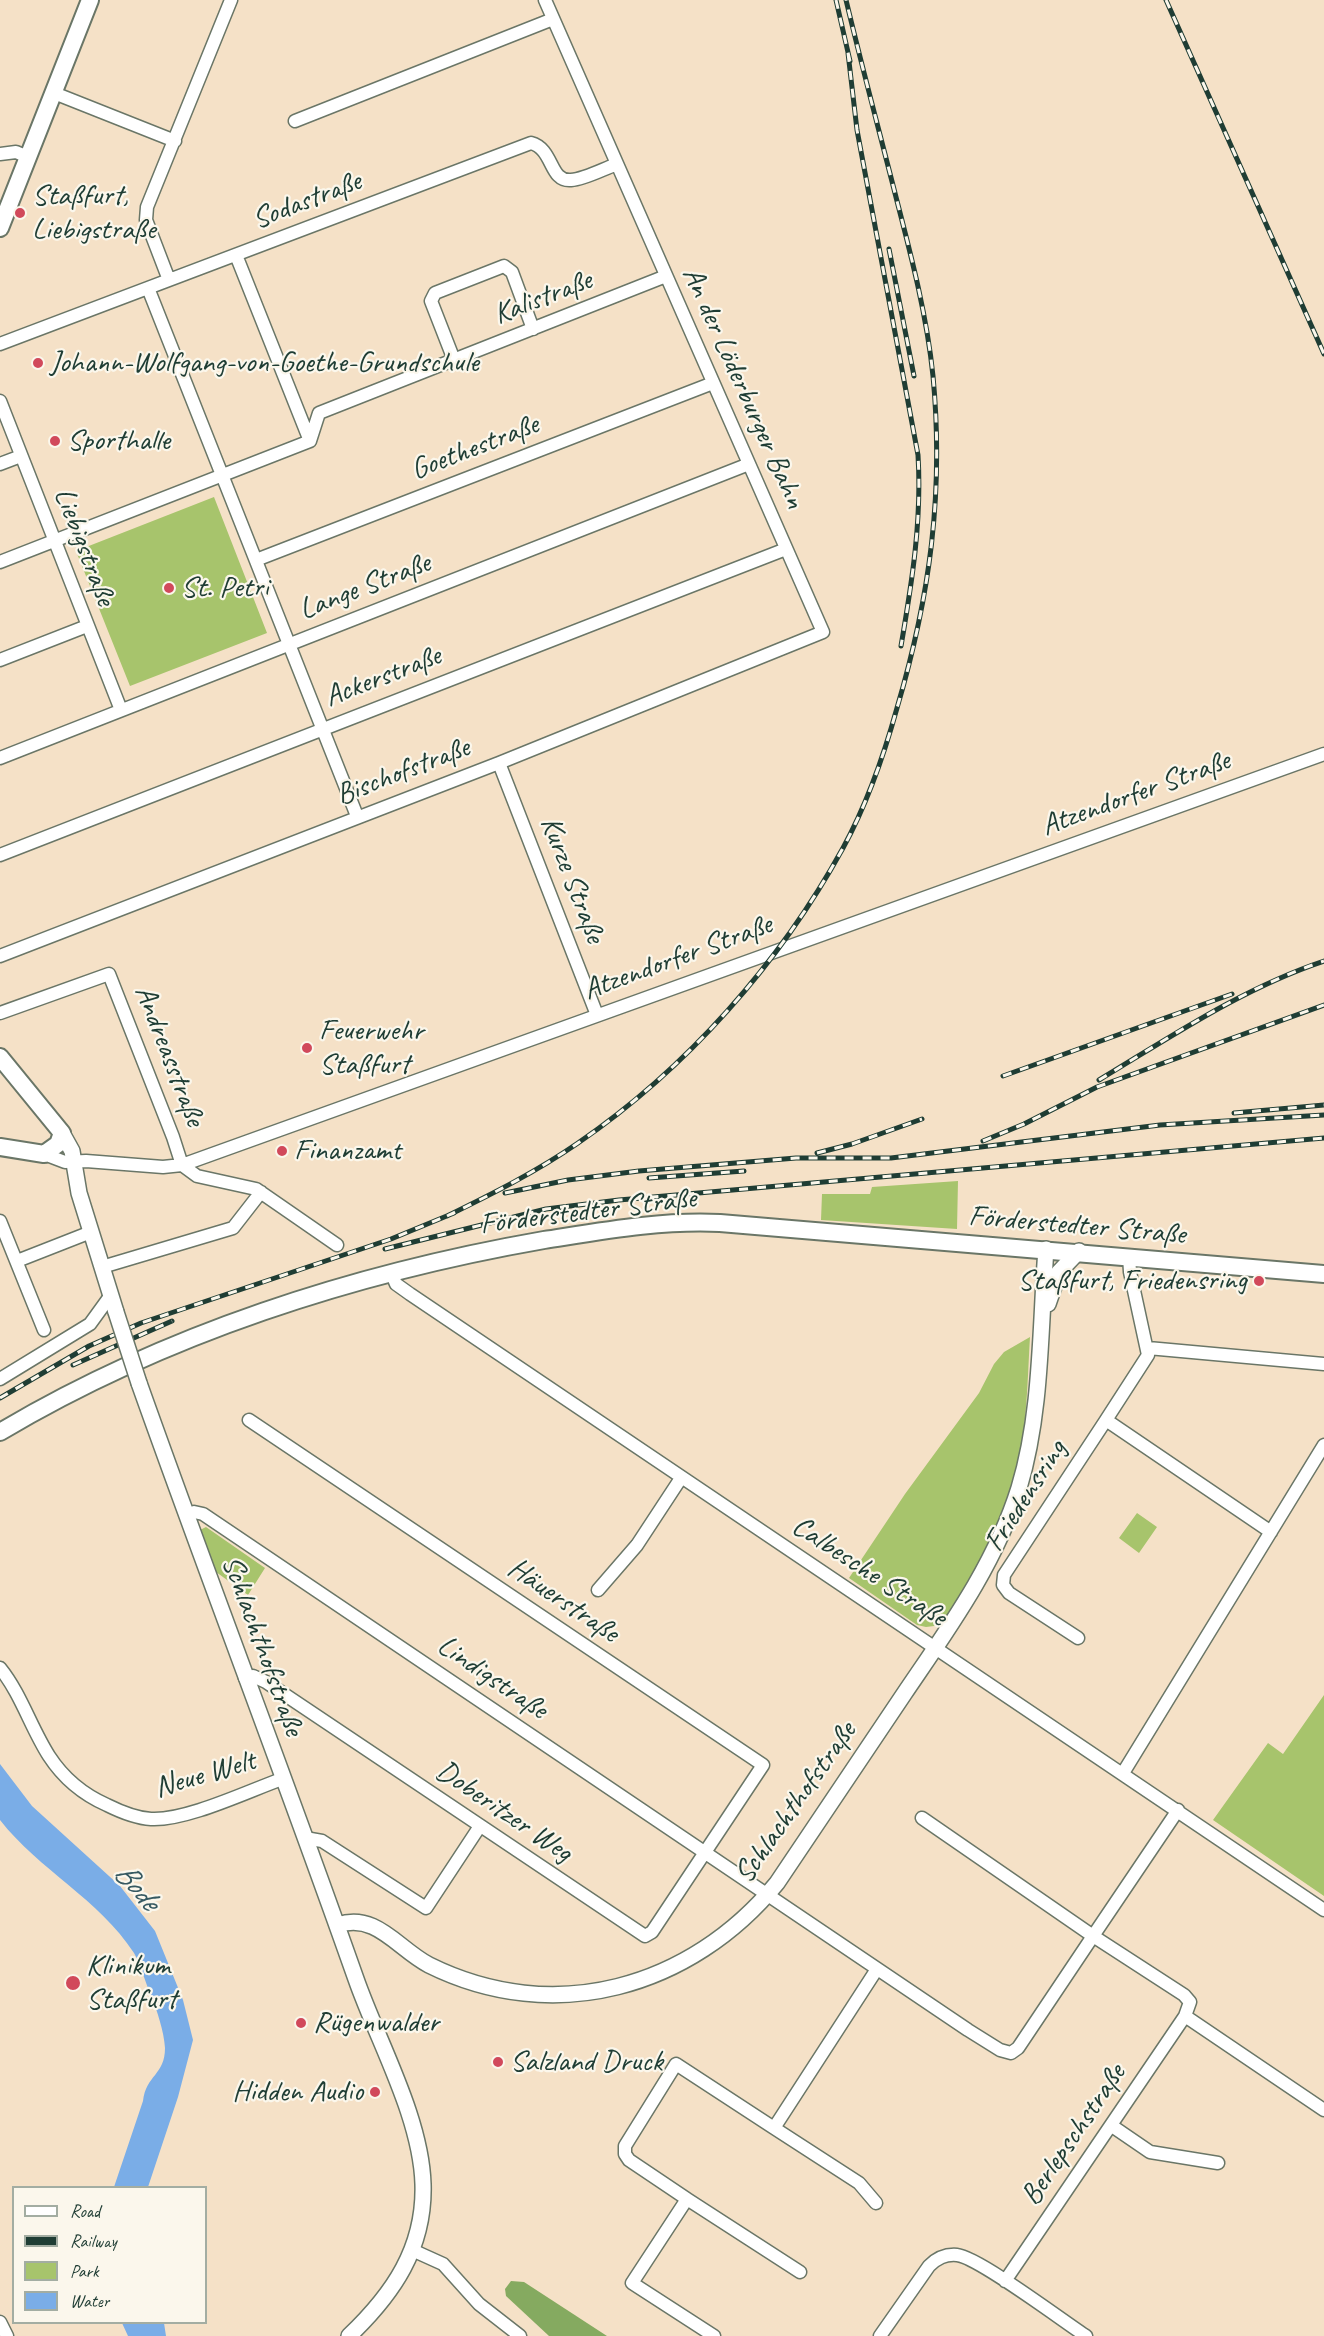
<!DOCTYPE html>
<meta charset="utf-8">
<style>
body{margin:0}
#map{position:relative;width:1324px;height:2336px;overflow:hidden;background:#f5e1c7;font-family:Caveat,sans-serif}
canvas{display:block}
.legend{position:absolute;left:12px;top:2186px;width:195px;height:138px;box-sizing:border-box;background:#fbf7ec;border:2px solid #a3ada2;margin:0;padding:8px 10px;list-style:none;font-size:18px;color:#1f3d34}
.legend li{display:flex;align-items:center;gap:12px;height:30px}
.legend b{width:30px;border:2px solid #a3ada2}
</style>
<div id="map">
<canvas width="1324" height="2336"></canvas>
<ul class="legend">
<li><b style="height:8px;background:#fff"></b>Road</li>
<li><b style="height:8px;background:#1f3d34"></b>Railway</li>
<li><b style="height:16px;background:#a7c46c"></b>Park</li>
<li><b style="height:16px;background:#7aade7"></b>Water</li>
</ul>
</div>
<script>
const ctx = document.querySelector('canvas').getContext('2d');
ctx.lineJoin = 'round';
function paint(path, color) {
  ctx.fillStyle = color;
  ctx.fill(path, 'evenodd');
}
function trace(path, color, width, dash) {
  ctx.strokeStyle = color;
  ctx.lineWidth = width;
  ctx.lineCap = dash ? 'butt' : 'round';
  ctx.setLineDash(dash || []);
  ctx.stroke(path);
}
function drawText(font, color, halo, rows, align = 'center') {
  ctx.font = font + ' Caveat,sans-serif';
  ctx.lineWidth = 4.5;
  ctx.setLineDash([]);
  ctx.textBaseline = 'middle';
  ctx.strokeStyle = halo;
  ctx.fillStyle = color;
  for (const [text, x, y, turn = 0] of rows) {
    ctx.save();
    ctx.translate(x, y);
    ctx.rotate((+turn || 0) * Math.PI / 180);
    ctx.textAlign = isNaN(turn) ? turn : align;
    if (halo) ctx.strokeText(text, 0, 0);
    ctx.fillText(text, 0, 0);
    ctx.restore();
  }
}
paint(new Path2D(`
 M214 497 267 633 130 686 76 551Z
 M958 1181 957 1229 821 1220 822 1194H870L872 1187Z
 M1030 1337C1027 1388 1027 1440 1012 1489 997 1538 970 1582 942 1625L926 1627 917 1625 849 1578 905 1494 979 1393 994 1364 1004 1352Z
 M1137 1513 1157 1527 1139 1553 1119 1538Z
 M206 1527 265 1568 248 1595 216 1572 200 1530Z
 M1324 1695V1896L1213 1820 1268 1743 1283 1754Z`), '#a7c46c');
paint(new Path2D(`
 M511 2281 524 2282 607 2336H549L506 2296 505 2289Z`), '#85aa60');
paint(new Path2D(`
 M0 1764 32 1806 120 1886 155 1931 183 2000 193 2040 178 2097 148 2187H114L143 2101C146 2075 165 2075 165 2048 164 2031 157 2011 151 1995 145 1982 141 1965 134 1953 99 1899 39 1870 0 1820Z
 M122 2323H164L166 2336H128Z`), '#7aade7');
const minor = new Path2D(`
 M54 93 175 141
 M295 121 553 19
 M0 154 16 152 28 157
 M236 255 310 441
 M169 280 146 220 147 207 231 0
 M148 288 357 816
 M0 344 531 143C554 149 549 182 571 180 585 179 603 169 617 164
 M454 360 431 301 435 293 504 266 512 272 533 329
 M0 401 121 710
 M310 441 319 413 666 276
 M0 464 21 456
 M256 560 713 383
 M0 562 310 441
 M0 660 87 626
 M0 758 749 464
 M499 763 597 1015
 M0 855 786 549
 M0 956 499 763 823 632 545 0
 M0 1013 109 974 173 1137 182 1165 197 1176 256 1189 337 1245
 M44 1154 65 1162 86 1161 163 1167 182 1165 1324 754
 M0 1221 44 1330
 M17 1261 91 1232
 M102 1267 233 1228 261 1192
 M391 1272 396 1284 410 1294 1324 1910
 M1148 1348 1324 1364
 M0 1379 90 1324 111 1295
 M1106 1420 1148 1355 1130 1272 1129 1256
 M186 1515 194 1512 203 1514 968 2030 1000 2050 1011 2053 1018 2048 1093 1936 922 1818
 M598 1590 637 1545 681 1478
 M1078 1638 1009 1593 1003 1585 1004 1575 1106 1420 1271 1532
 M0 1668C21 1694 31 1728 49 1756 64 1779 82 1794 107 1805 121 1812 135 1818 151 1819 186 1821 248 1791 282 1779
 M245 1678 253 1676 266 1682 645 1936 652 1932 763 1765 249 1420
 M1123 1773 1324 1445
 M1178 1810 1093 1936 1184 1995 1190 2002 1185 2016 1324 2110
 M305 1838 322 1841 426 1908 480 1826
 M1112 2126 1150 2152 1218 2163
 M774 2128 859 2183 876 2203
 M687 2199 800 2272
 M412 2250 443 2264 479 2304 520 2336
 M1005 2281 1185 2016
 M0 2322 7 2336
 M714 2336 632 2283 687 2199 629 2160 625 2154V2146L676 2064 774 2128 877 1969
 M880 2336 929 2266C937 2258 945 2254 957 2255 978 2257 1063 2321 1086 2336`);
const tertiary = new Path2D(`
 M62 1133 72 1151 79 1193 116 1312
 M1048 1304 1059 1272 1079 1251
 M139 1383C210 1583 286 1780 356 1979 378 2042 421 2117 423 2184 425 2248 393 2294 349 2336
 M338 1925C376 1912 398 1949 429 1965 554 2027 691 1988 777 1883 820 1820 862 1757 904 1694 948 1629 995 1565 1019 1488 1042 1412 1040 1328 1046 1249`);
const secondary = new Path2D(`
 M0 228 90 0
 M0 1057 62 1133 58 1144 44 1154 0 1147
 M0 1432C165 1334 355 1273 544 1240 602 1231 661 1220 720 1223L1324 1274`);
trace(minor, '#6a7667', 15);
trace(tertiary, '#6a7667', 18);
trace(secondary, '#6a7667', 20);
trace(minor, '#fff', 12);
trace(tertiary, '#fff', 15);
trace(secondary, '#fff', 16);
const rail = new Path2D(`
 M836 0 850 61
 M1166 0 1324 354
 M848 53 857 130 918 455C922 520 912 582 901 646
 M889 249 914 376
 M1003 1076 1232 994
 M1099 1080C1172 1036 1243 988 1324 961
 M1234 1113 1324 1105
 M983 1141 1024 1124 1097 1087 1324 1005
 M817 1153 852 1144 922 1119
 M649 1178 744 1171
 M505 1193 568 1180 639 1171 796 1158H891L1160 1125 1324 1115
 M447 1216C492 1194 536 1172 578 1143 686 1069 780 963 843 848 867 804 884 755 897 708 930 596 944 493 933 376 927 317 912 259 897 201 880 134 862 67 846 0
 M385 1249 546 1209 619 1200 1324 1138
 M73 1365 172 1321
 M0 1398 89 1346 141 1323 391 1239 454 1213`);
trace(rail, '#1f3d34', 5);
trace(rail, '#fbf7ec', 3, [9]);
const tertiaryBridge = new Path2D(`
 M116 1312 139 1383`);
trace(tertiaryBridge, '#6a7667', 18, []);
trace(tertiaryBridge, '#fff', 15);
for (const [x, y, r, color] of [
 [20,213,6,"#d1495b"],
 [38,363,6,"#d1495b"],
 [55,441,6,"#d1495b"],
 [169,588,6,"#d1495b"],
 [307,1048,6,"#d1495b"],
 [282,1151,6,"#d1495b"],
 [1259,1281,6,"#d1495b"],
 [73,1983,8,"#d1495b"],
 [301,2023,6,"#d1495b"],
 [498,2062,6,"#d1495b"],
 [375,2092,6,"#d1495b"]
]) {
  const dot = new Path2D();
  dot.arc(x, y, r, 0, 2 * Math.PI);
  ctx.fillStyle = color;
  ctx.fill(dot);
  trace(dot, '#fbf7ec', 2);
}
drawText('30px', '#1f3d34', '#fbf7ec', [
 ["Staßfurt,",32,196],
 ["Liebigstraße",32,230],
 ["Johann-Wolfgang-von-Goethe-Grundschule",50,363],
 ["Sporthalle",67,441],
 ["St. Petri",181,588],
 ["Feuerwehr",319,1031],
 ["Staßfurt",319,1065],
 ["Finanzamt",294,1151],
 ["Staßfurt, Friedensring",1247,1281,"right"],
 ["Klinikum",86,1966],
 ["Staßfurt",86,2000],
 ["Rügenwalder",313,2023],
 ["Salzland Druck",510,2062],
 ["Hidden Audio",363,2092,"right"]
], 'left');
drawText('30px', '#1f3d34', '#fbf7ec', [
 ["Sodastraße",307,201,-21],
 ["Kalistraße",543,298,-21],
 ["An der Löderburger Bahn",743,388,66],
 ["Goethestraße",475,448,-21],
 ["Liebigstraße",84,547,69],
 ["Lange Straße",365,587,-21],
 ["Ackerstraße",383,677,-21],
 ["Bischofstraße",403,772,-21],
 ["Atzendorfer Straße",1136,794,-20],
 ["Kurze Straße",572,880,69],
 ["Atzendorfer Straße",678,958,-20],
 ["Andreasstraße",169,1056,69],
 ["Förderstedter Straße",588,1212,-7],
 ["Förderstedter Straße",1077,1226,5],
 ["Friedensring",1026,1496,-57],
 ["Calbesche Straße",869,1572,33],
 ["Häuerstraße",563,1601,34],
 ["Schlachthofstraße",262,1646,70],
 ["Lindigstraße",492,1678,34],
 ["Neue Welt",205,1775,-16],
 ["Schlachthofstraße",796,1803,-55],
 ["Doberitzer Weg",504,1812,34],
 ["Berlepschstraße",1074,2135,-56]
]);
drawText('italic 32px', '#365961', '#fbf7ec', [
 ["Bode",136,1887,49]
]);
</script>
